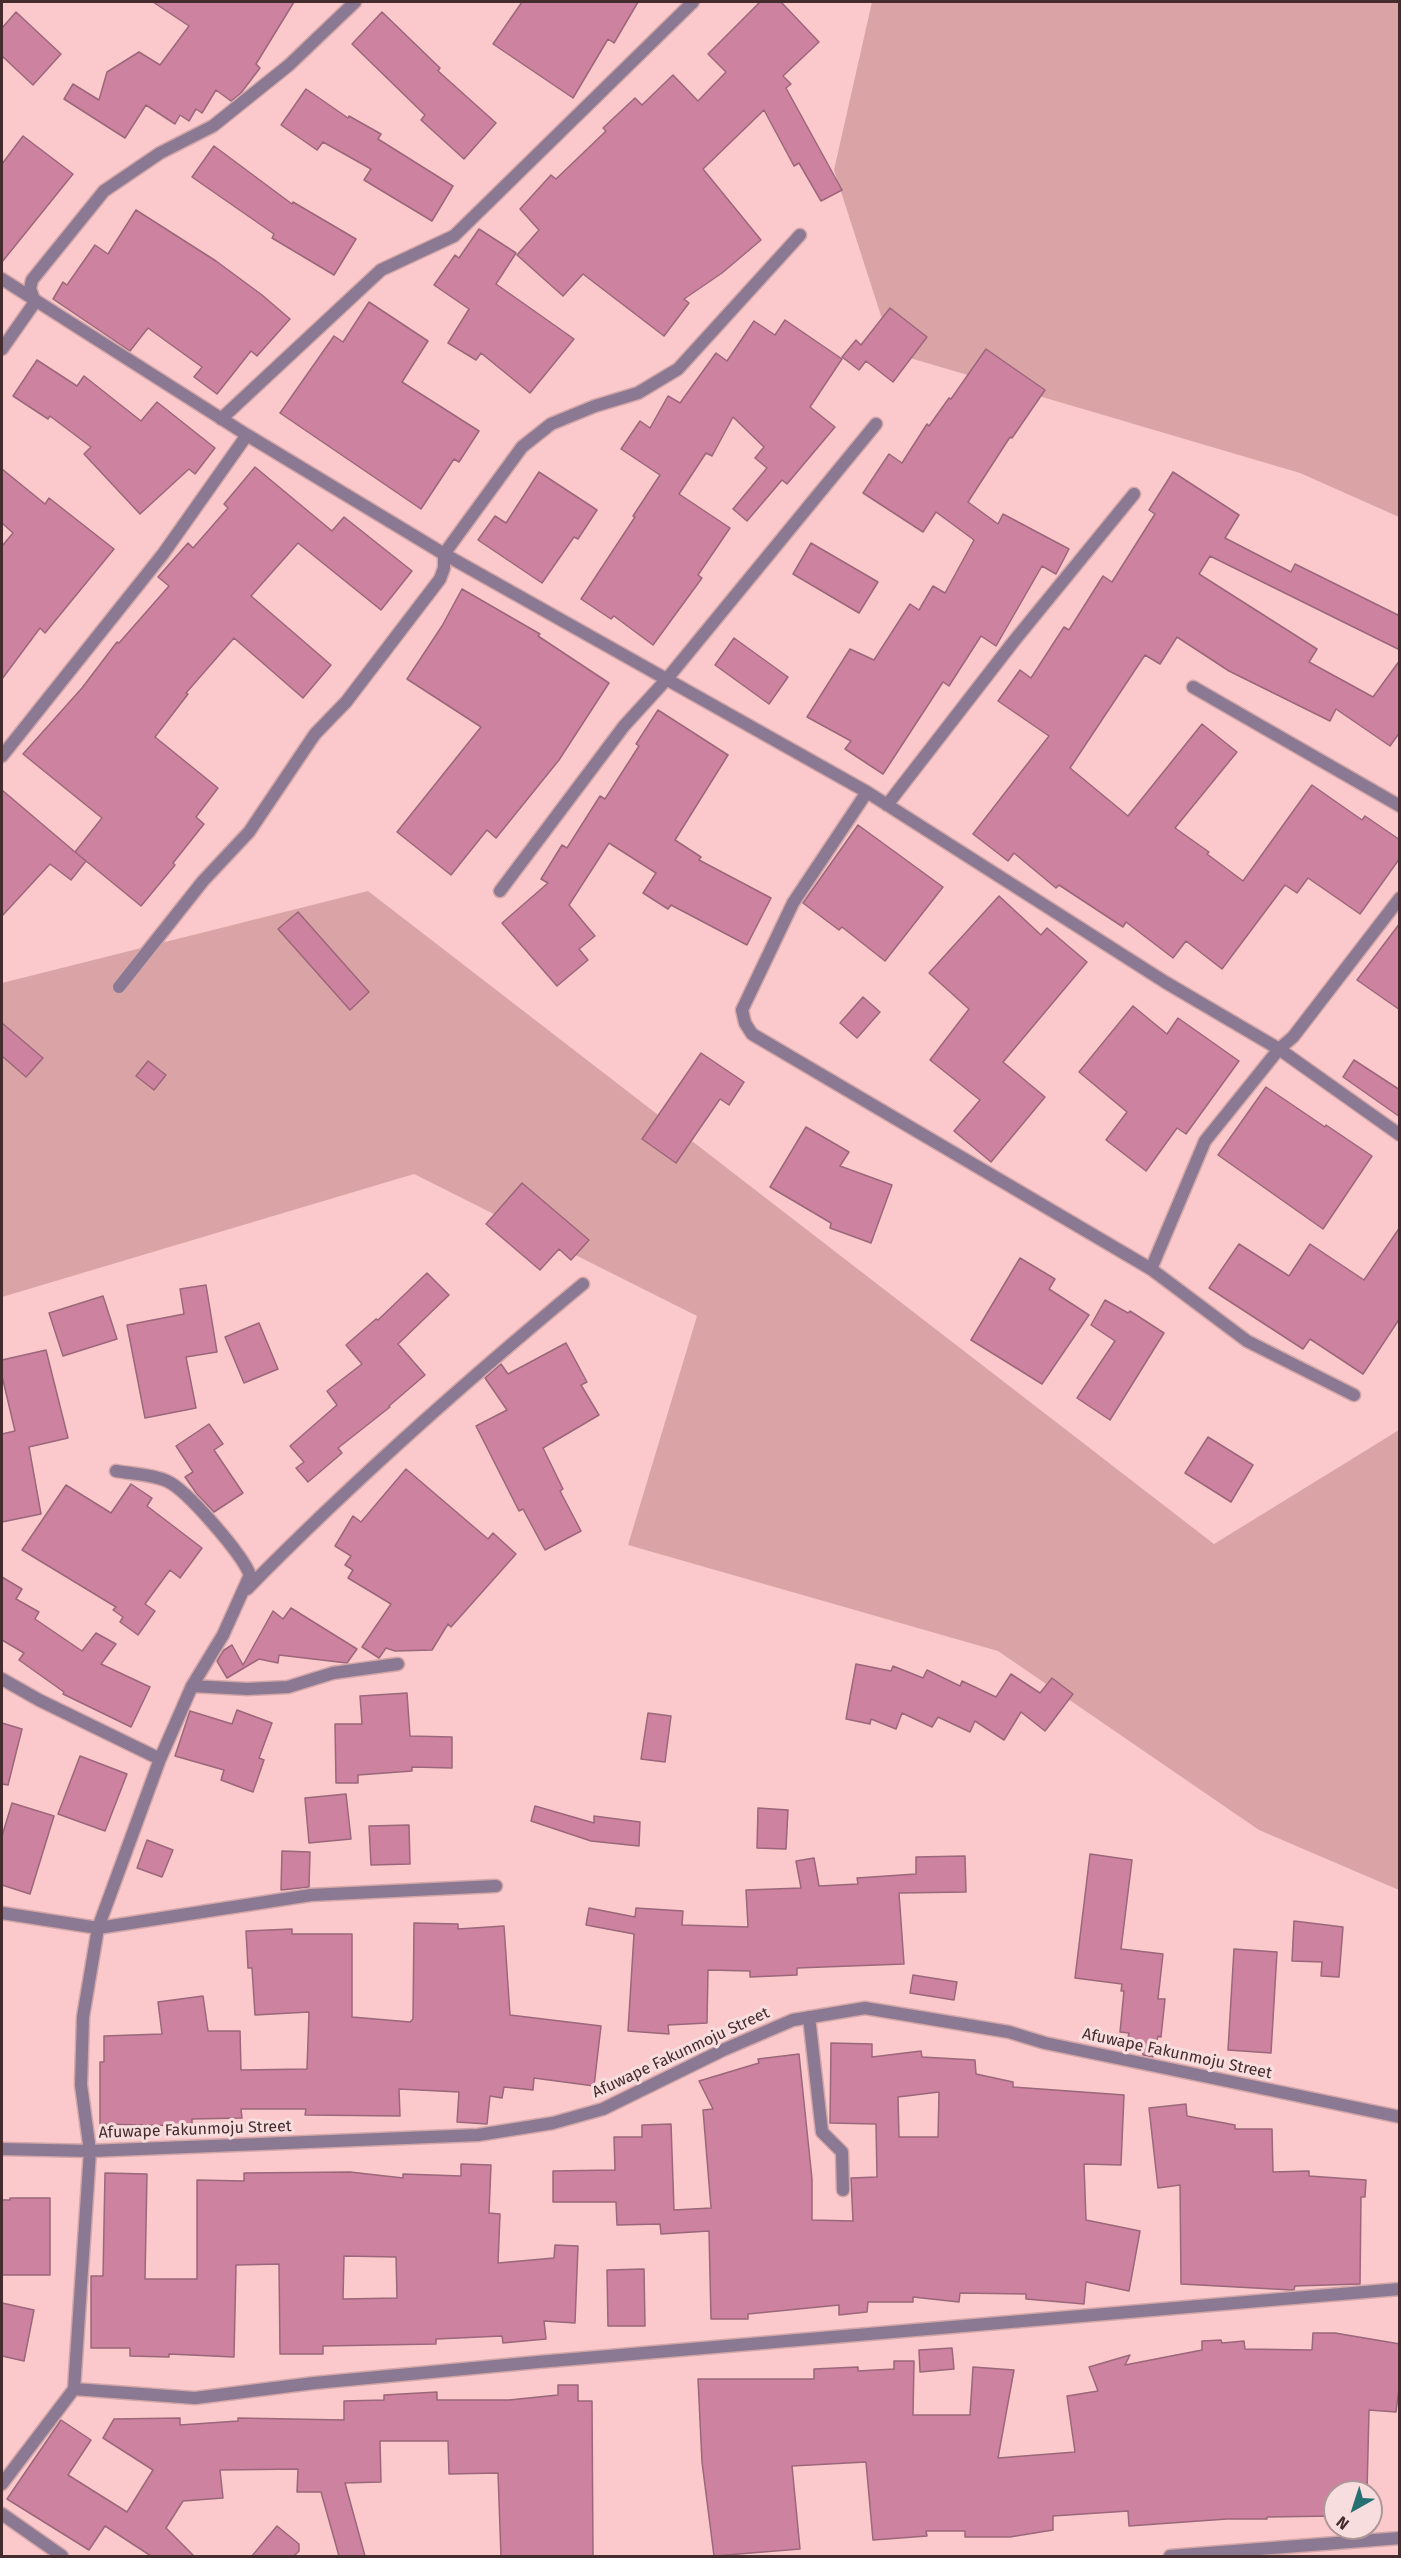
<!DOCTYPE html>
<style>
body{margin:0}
#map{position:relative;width:1401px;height:2558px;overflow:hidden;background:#fbc9cb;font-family:"Fira Sans",sans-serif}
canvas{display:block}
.frame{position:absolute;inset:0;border:3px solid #442c2e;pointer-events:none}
.north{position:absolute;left:1323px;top:2480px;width:60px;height:60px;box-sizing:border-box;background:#f7ddde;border:2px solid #af9698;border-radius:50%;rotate:219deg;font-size:16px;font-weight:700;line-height:24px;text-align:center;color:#442c2e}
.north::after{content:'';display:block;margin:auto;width:21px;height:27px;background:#257070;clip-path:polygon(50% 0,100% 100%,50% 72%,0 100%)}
</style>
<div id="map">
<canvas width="1401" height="2558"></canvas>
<div class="frame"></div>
<div class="north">N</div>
</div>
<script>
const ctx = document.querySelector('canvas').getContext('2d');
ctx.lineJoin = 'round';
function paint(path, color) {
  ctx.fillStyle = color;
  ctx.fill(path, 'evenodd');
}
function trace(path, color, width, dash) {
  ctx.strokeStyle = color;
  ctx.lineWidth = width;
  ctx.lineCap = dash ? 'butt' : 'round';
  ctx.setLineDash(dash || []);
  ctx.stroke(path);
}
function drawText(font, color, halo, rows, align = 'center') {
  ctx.font = font + ' "Fira Sans",sans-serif';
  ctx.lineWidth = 6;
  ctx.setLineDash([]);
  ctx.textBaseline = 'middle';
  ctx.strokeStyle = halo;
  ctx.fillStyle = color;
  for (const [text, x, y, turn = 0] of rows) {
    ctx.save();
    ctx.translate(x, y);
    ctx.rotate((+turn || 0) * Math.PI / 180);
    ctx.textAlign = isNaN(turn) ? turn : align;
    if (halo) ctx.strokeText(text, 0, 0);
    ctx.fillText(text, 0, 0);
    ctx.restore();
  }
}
paint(new Path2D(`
 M872 2H1399V517L1300 473 893 353 834 170Z
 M368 891 1214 1544 1399 1430V1890L1259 1830 998 1651 628 1545 697 1316 414 1174 2 1297V983Z`), '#daa4a6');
const building = new Path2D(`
 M153 2H294L256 64 260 68 241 93 231 101 216 90 202 113 196 109 189 121 180 115 175 124 146 105 125 138 64 99 73 84 99 100 107 72 139 52 160 65 189 26Z
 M522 2H638L614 43 608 39 573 98 493 44Z
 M760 2H781L819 42 783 76 791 84 786 88 842 190 821 201 799 163 794 166 764 110 703 169 761 240 722 273 684 299 689 303 664 336 583 274 563 296 517 255 539 230 520 209 551 175 556 179 606 131 603 128 635 98 642 105 673 75 698 101 726 72 708 54Z
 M16 12 61 54 33 85 2 56V28Z
 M382 12 440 68 438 71 496 123 464 159 421 120 425 115 352 44Z
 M306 89 348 118 349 116 381 134 378 139 453 186 432 221 364 180 371 169 323 142 317 150 281 125Z
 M23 136 73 174 2 262V164Z
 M214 146 292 204 293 202 356 239 334 275 272 238 274 234 192 177Z
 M136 210 216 261 262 295 290 319 257 356 251 351 217 394 194 377 202 367 148 328 130 351 53 299 63 282 67 285 95 245 108 254Z
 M479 229 516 253 496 284 574 339 530 393 481 353 476 360 448 343 469 309 434 285 455 255 459 258Z
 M369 302 428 341 402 382 479 431 459 462 454 459 421 509 280 413 334 336 343 342Z
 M890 308 927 337 893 382 866 361 859 370 842 357 856 340 861 345Z
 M785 320 842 359 810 407 835 427 787 484 782 480 747 521 733 509 767 468 755 458 764 447 733 417 712 456 706 453 679 494 730 528 698 575 702 578 653 645 614 616 611 619 581 599 635 517 633 516 660 475 621 449 640 421 650 428 668 396 680 403 716 353 727 361 754 321 775 335Z
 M986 349 1045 390 1012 438 1010 437 968 502 998 524 1003 514 1069 549 1056 574 1042 566 996 646 981 636 949 686 943 682 883 774 845 749 851 741 807 717 850 649 874 660 910 604 919 610 933 586 945 593 974 540 936 512 923 532 863 493 889 454 902 463 927 424 929 426 949 398 951 399Z
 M37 360 77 386 84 376 141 421 157 402 215 448 195 474 189 469 140 514 84 454 91 447 50 416 48 419 13 396Z
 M255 467 332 531 344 517 412 571 381 610 298 543 251 596 331 665 303 698 234 638 186 693 188 694 155 737 218 788 196 817 204 824 173 863 175 865 141 906 75 852 86 861 71 880 50 864 2 916V790L75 852 102 818 23 754 82 688 117 642 119 643 169 586 158 577 188 543 193 548 228 508 224 504Z
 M2 469 45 504 49 498 114 549 45 633 40 628 2 679V546L13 533 2 523Z
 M539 472 597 510 578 539 574 537 542 583 478 540 495 516 506 523Z
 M1173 472 1239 515 1225 538 1291 572 1295 564 1400 616V650L1210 556 1199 574 1317 649 1309 662 1373 697 1400 660V732L1390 746 1336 709 1330 721 1229 671 1177 637 1160 664 1145 655 1070 768 1128 816 1202 724 1237 752 1175 828 1209 852 1207 854 1243 881 1312 785 1362 820 1365 816 1400 840V858L1360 914 1308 878 1297 893 1285 885 1222 969 1186 941 1173 958 1126 922 1123 927 1059 885 1056 888 1014 853 1008 861 973 834 1049 736 998 701 1020 670 1031 678 1064 627 1069 630 1103 576 1112 582 1155 514 1149 510Z
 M811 543 878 582 859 613 793 574Z
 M462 589 540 634 538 636 609 683 559 760 496 838 487 830 451 875 397 832 481 727 407 679 442 626Z
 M734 638 788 677 769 704 715 665Z
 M658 710 728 755 675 840 701 857 699 860 771 898 747 945 671 905 668 909 643 893 656 873 609 843 569 905 595 936 579 949 588 960 557 986 502 923 548 883 541 879 562 845 567 848 600 796 605 799 639 746 636 744Z
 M858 825 943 887 885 961 842 927 839 930 803 903Z
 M999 896 1041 935 1047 928 1087 962 1003 1062 1045 1097 991 1162 954 1131 980 1100 930 1060 969 1009 929 973Z
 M298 912 369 992 350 1010 278 929Z
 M1400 923V1010L1357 980Z
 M863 997 880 1012 857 1038 840 1023Z
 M1133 1006 1167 1034 1178 1018 1239 1061 1186 1134 1177 1128 1146 1171 1106 1140 1127 1112 1079 1072Z
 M2 1023 43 1058 26 1077 2 1056Z
 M701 1053 744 1082 729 1105 720 1099 676 1163 642 1139Z
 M1354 1060 1400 1090V1117L1343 1077Z
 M148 1061 166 1075 154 1090 136 1076Z
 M1266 1087 1325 1127 1326 1125 1372 1156 1323 1229 1218 1155Z
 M806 1127 849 1152 840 1166 892 1185 871 1243 830 1228 831 1223 770 1187Z
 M522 1183 589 1240 571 1260 559 1249 540 1270 486 1224Z
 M1400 1227V1318L1363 1374 1310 1339 1303 1349 1209 1288 1239 1244 1289 1276 1310 1244 1364 1280Z
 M1020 1258 1055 1279 1049 1289 1089 1315 1042 1384 971 1340Z
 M427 1273 449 1295 398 1344 425 1375 389 1406 390 1407 338 1448 342 1453 308 1482 296 1468 304 1462 290 1446 337 1405 327 1391 362 1364 346 1345 376 1319 378 1320Z
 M206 1285 217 1352 186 1357 196 1408 145 1418 127 1325 184 1314 180 1289Z
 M103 1296 117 1339 63 1356 49 1313Z
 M1105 1300 1128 1313 1130 1311 1164 1333 1110 1420 1077 1398 1115 1341 1091 1325Z
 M259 1323 278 1369 244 1383 225 1337Z
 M566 1343 587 1382 581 1385 599 1415 543 1448 563 1489 560 1491 581 1531 545 1550 523 1509 519 1511 476 1426 507 1410 485 1378 501 1364 508 1374Z
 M46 1350 68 1438 29 1447 41 1514 2 1522V1434L15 1431 2 1376V1360Z
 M209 1424 223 1444 214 1450 243 1493 214 1512 197 1494 185 1477 193 1472 176 1446Z
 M1208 1437 1253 1465 1231 1502 1185 1473Z
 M406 1469 488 1539 493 1533 516 1554 451 1627 448 1624 432 1650 395 1651 386 1648 379 1658 362 1647 391 1604 348 1578 353 1570 345 1565 351 1556 335 1546 353 1516 361 1522Z
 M131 1484 152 1498 147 1506 202 1548 180 1578 170 1570 145 1604 155 1611 138 1635 120 1622 123 1617 113 1610 116 1607 22 1550 66 1485 111 1513Z
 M2 1577 22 1589 16 1599 39 1612 35 1619 82 1651 96 1633 116 1644 101 1664 150 1687 131 1727 63 1694 64 1692 19 1660 24 1653 2 1640Z
 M291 1608 357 1649 347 1663 279 1655 278 1663 259 1659 227 1678 217 1661 224 1650 232 1645 243 1665 273 1611 283 1619Z
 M856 1664 891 1671 893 1666 923 1678 927 1670 960 1686 962 1681 996 1697 1011 1674 1040 1693 1052 1678 1073 1694 1045 1731 1021 1712 1004 1740 975 1721 970 1732 938 1717 932 1727 902 1713 896 1729 871 1719 870 1724 846 1719Z
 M407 1693 410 1736 452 1737V1768L412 1767V1771L358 1775V1783H336L335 1724H362L360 1696Z
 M237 1710 272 1723 259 1758 264 1760 253 1792 221 1780 224 1770 175 1756 190 1711 232 1724Z
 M648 1713 671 1716 665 1762 641 1759Z
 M2 1723 22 1729 8 1785 2 1784Z
 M80 1756 127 1774 105 1831 58 1814Z
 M346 1794 351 1839 309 1843 305 1798Z
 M12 1803 54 1816 30 1894 2 1885V1836Z
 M535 1806 594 1823V1816L640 1822 639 1846 591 1841 531 1821Z
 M758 1808 788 1810 786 1849 757 1848Z
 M409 1825 410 1864 371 1865 369 1826Z
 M147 1840 173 1850 162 1877 137 1868Z
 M282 1851 310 1852 309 1887 281 1890Z
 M1090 1854 1132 1860 1121 1949 1163 1954 1158 1999H1165L1161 2037 1158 2036 1153 2057 1143 2055 1142 2045H1126L1129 2033 1120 2032 1124 1991H1121L1122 1984 1075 1978Z
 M965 1856 966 1892 899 1893 904 1964 797 1968V1975L750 1977V1971L708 1970 707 2023 668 2025 669 2034 628 2031 634 1934 586 1925 589 1908 635 1917 636 1908 683 1911 682 1925 748 1927 746 1890 801 1888 796 1861 814 1858 819 1886 858 1884 857 1878 916 1874V1857Z
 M1294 1921 1343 1927 1339 1977 1321 1976 1322 1962 1292 1961Z
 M414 1923 458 1924V1929L504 1926 510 2015 601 2026 594 2086 534 2078 533 2090 504 2087 502 2098 490 2096 487 2124 457 2122 459 2092 399 2089 400 2116 305 2115 306 2109H241L242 2118 192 2119V2126L100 2124V2062H104V2036L162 2034 158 2002 203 1996 208 2031H240L241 2070 307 2069 309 2012 255 2015 252 1968H248L246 1931 292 1929V1934H352V2017L410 2022 413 2019Z
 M1234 1949 1277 1952 1271 2053 1228 2050Z
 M913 1975 957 1982 954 2000 910 1993Z
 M831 2043 872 2044V2057L921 2051 922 2057 975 2060 976 2074 1013 2082V2087L1124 2095 1121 2165 1084 2164 1086 2220 1140 2231 1129 2291 1086 2282 1084 2304 1026 2299V2294L960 2293 959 2302 913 2297V2302H868L867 2312 839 2315V2305L748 2314V2319H711L709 2231 661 2234 660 2224 617 2225 616 2202H553V2171L615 2170 614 2137H642V2125L671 2124 674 2210 711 2208 703 2110 713 2109 699 2081 759 2063 758 2059 799 2054 812 2179V2220L853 2221 851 2178 877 2177 876 2124 830 2123ZM939 2092 938 2137H899L898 2097Z
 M1186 2104 1187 2116 1235 2125V2129H1272L1273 2172 1309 2171V2176L1366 2180 1365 2197H1361L1360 2284 1295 2286 1294 2290H1292L1181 2284 1180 2185 1158 2188 1149 2108Z
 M461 2164 491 2165 489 2213 500 2214 498 2263 554 2258 555 2245 578 2246 575 2323 544 2321 546 2339 503 2343 502 2336 436 2339V2344L323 2346V2354H280L279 2264 236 2265 234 2357 169 2354V2357L130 2356V2348H91V2276H103L105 2173 147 2174 145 2279H197V2180L244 2181V2173L350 2172 403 2178V2174L461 2176ZM344 2256 396 2257 397 2298 343 2299Z
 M10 2198H50V2275H2V2200H10Z
 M644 2269 645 2326H608L607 2270Z
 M2 2303 34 2310 24 2361 2 2356Z
 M1313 2333H1335L1400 2344V2381L1396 2412 1369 2410 1367 2492H1335V2516L1267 2517V2519H1227L1129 2526 1128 2511 1053 2516V2530L1010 2537H965V2531H926L927 2536 873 2540 866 2462 792 2466 800 2549 714 2556 702 2462 698 2379H814V2369L858 2367V2371L894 2369V2361H914L913 2415H970L973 2367 1014 2370 998 2458 1075 2452 1067 2396 1098 2391 1089 2367 1130 2355 1125 2365 1202 2350V2341L1221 2340 1222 2343 1244 2341 1245 2349 1312 2350Z
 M952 2348 954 2369 920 2372 919 2350Z
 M558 2385H578V2401H592L593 2556H501L498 2473 449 2474 448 2441H380L381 2482 345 2483 365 2556H339L321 2492H297L298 2469 220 2470 223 2498 183 2501 166 2528 194 2556H151L105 2526 89 2550 7 2499 61 2420 91 2440 68 2475 127 2512 153 2470 103 2438 114 2419 180 2418V2425L238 2421V2418L344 2420V2401L384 2400V2395L437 2392V2400H509L558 2395Z
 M277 2526 299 2544V2551L294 2556H252Z`);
paint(building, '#cd829f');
trace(building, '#9b677a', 1.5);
const street = new Path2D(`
 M2 279 247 435 444 554 867 792 1165 982 1279 1049 1400 1135
 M2 349 35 302 30 289 32 280 104 191 160 153 213 126 289 65 355 2
 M221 419 381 270 454 236 693 2
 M1193 687 1400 806
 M2 756 163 554 247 435
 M867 792 793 903 742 1010 745 1023 752 1034 1151 1269 1247 1341 1354 1395
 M887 805 1014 641 1134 494
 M500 891 624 726 666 680 876 424
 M119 987 203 881 249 832 315 734 346 702 440 579 444 568V554L522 447 551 424 595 406 638 393 678 369 800 235
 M1151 1269 1205 1141 1279 1049 1293 1037 1400 898
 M247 1589C353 1481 466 1381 583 1284
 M2 1679 39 1700 160 1759
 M192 1686 247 1689 288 1687 333 1673 398 1664
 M2 1913 98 1928 311 1895 496 1886
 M809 2017 822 2132 842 2152 843 2190
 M2 2149 90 2151 478 2135 553 2123 603 2109 723 2050 793 2020 865 2008 1009 2032 1045 2043 1400 2117
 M74 2389 195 2398 314 2383 538 2362 1400 2289
 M2 2484 74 2389 90 2151 81 2085 83 2017 98 1928 160 1759 192 1686 223 1635 250 1575C242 1554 187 1490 167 1481 152 1474 132 1474 116 1471
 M2 2514 62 2556
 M1170 2556 1400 2538`);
trace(street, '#d3a6a8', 15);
trace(street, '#8b7893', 12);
drawText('16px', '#442c2e', '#f7ddde', [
 ["Afuwape Fakunmoju Street",681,2053,-25],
 ["Afuwape Fakunmoju Street",1177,2054,12],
 ["Afuwape Fakunmoju Street",195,2130,-2]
]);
</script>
